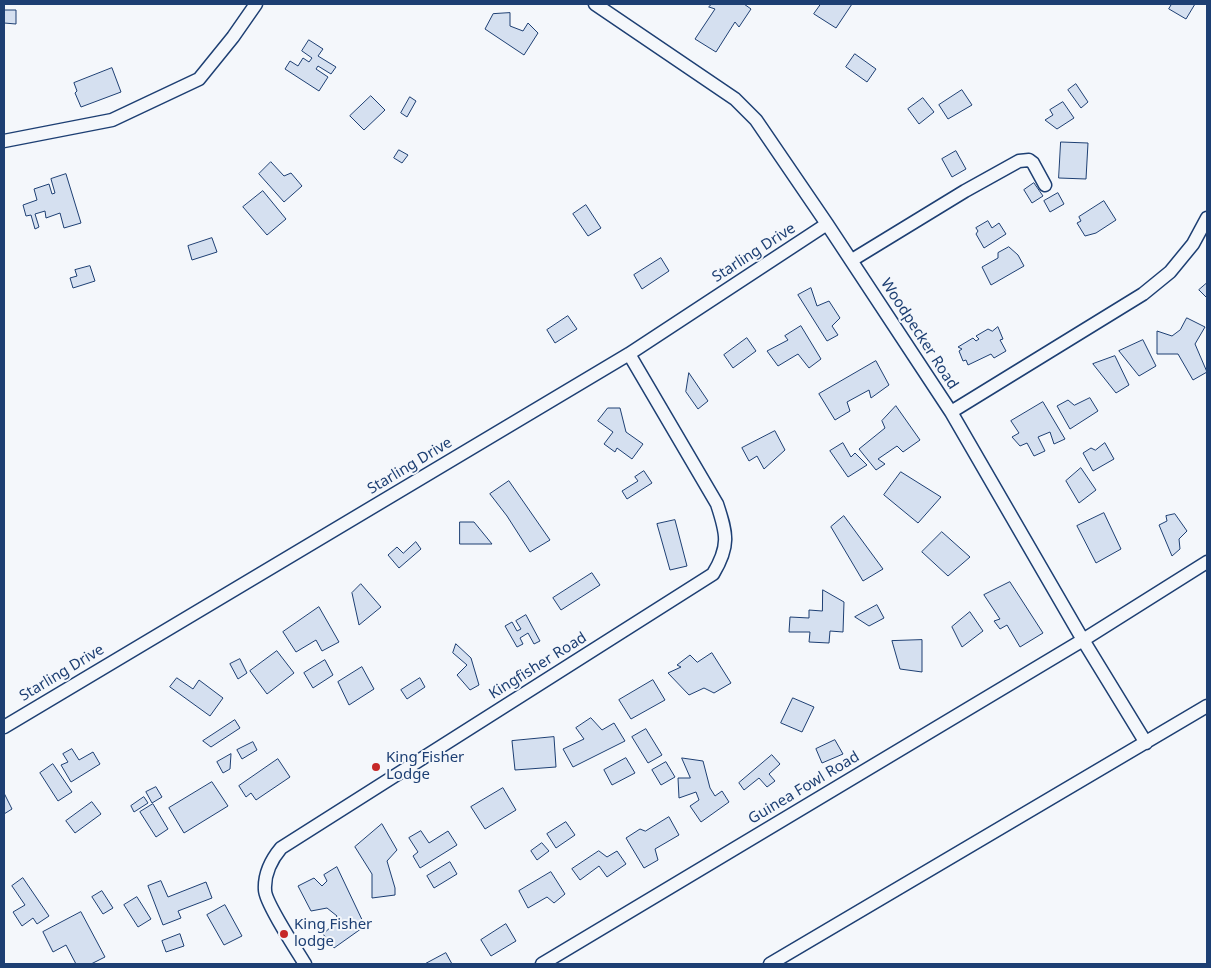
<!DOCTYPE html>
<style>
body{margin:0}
#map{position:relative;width:1211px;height:968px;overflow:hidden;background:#f4f7fb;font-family:"Noto Sans",sans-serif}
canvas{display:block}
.frame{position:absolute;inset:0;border:5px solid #1d3f73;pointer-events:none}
</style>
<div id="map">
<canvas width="1211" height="968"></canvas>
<div class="frame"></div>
</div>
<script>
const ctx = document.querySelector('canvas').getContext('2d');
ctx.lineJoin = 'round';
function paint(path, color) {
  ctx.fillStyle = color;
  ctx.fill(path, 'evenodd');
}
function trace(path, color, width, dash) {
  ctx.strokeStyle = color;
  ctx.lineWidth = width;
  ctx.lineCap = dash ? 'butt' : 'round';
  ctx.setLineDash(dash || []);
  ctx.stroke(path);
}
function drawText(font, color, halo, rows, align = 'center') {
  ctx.font = font + ' "Noto Sans",sans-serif';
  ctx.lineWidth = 4;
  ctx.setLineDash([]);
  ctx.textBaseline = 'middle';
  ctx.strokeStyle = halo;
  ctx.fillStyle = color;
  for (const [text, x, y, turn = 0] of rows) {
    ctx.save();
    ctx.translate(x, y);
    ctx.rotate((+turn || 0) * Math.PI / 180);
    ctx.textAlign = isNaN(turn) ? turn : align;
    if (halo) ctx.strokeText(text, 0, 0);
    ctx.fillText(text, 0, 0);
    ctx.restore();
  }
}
const building = new Path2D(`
 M712 4H744L751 9 739 27 735 22 716 52 695 39 715 9 709 7Z
 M821 4H852L836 28 814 14Z
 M1172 4H1195L1186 19 1169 9Z
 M4 10H16V24L4 23Z
 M510 13V26L523 31 528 23 538 33 524 55 485 29 493 14Z
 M309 40 323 49 318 56 336 67 331 74 318 66 316 69 328 77 319 91 285 69 290 61 298 66 303 58 309 62 312 58 302 51Z
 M855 54 876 69 867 82 846 67Z
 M112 68 121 92 81 107 75 93 77 91 74 83Z
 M1076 84 1088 102 1081 108 1068 90Z
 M962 90 972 105 948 119 939 105Z
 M371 96 385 110 364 130 350 116Z
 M410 97 416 101 407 117 401 113Z
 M923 98 934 112 919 124 908 109Z
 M1063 102 1074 118 1057 129 1045 120 1053 115 1050 110Z
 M1061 142 1088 143 1086 179 1059 178Z
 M399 150 408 155 402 163 394 158Z
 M956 151 966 169 952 177 942 159Z
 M271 162 284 176 291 173 302 186 284 202 259 174Z
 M66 174 81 223 64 228 60 213 46 218 45 211 35 214 39 227 35 229 31 215 26 216 23 205 37 200 34 189 49 184 52 194 55 193 51 179Z
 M1034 183 1043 196 1032 203 1024 190Z
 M263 191 286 219 267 235 243 207Z
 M1058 193 1064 204 1050 212 1044 201Z
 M1104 201 1116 220 1096 233 1085 236 1077 223 1081 221 1079 217Z
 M586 205 601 228 588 236 573 214Z
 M988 221 992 228 999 223 1006 234 984 248 976 234 978 231 976 228Z
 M212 238 217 252 192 260 188 246Z
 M1009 247 1018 255 1024 266 991 285 982 267 998 258V253Z
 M661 258 669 271 642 289 634 275Z
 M90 266 95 281 73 288 70 278 77 276 75 270Z
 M1207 283V298L1199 290Z
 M811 288 817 306 829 301 840 318 832 326 838 335 827 341 798 295Z
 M568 316 577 329 555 343 547 330Z
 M1187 318 1205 327 1195 344 1207 372 1193 380 1178 354H1157V331L1172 336 1180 330Z
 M801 326 821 359 809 368 798 354 778 366 767 351 788 340 785 336Z
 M998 327 1003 339 1000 340 1006 351 994 358 991 354 968 365 966 360 963 361 959 351 962 349 958 347 973 338 976 341 979 339 976 336 988 329 992 331Z
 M747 338 756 351 733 368 724 355Z
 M1143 340 1156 366 1139 376 1119 351Z
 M1115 356 1129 385 1116 393 1093 364Z
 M876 361 889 385 871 398 869 390 847 402 850 411 835 420 819 394Z
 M689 373 708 401 698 409 686 392Z
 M1090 398 1098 411 1070 429 1057 406 1068 400 1074 405Z
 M1043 402 1065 439 1054 444 1050 432 1038 437 1045 451 1034 456 1027 443 1020 446 1012 437 1019 433 1011 421Z
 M896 406 920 440 903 452 897 446 878 459 885 464 876 470 859 449 885 428 882 421Z
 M608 408H620L626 432 643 444 632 459 617 448 615 452 604 444 613 432 598 421Z
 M775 431 785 450 764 469 757 456 749 461 742 448Z
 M843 443 851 457 855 453 867 465 848 477 830 451Z
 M1105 443 1114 459 1093 471 1083 453 1091 448 1095 450Z
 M1081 468 1096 490 1079 503 1066 481Z
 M644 471 652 483 627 499 622 491 638 481 635 477Z
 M901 472 941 497 918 523 884 495Z
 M509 481 550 540 530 552 507 516 490 494Z
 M1104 513 1121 549 1096 563 1077 526Z
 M1175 514 1187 531 1179 539 1180 549 1172 556 1159 525 1167 521 1166 516Z
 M844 516 883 569 863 581 831 527Z
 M675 520 687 566 670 570 657 524Z
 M460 522H474L492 544H460Z
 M942 532 970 557 948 576 922 552Z
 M416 542 421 549 399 568 388 555 397 547 403 553Z
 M592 573 600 585 561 610 553 598Z
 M1010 582 1043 633 1020 647 1007 625 1000 629 994 621 1000 619 984 595Z
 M361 584 381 607 359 625 352 593Z
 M823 590 844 602 843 632 830 631 829 643 809 642 810 632H789L790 617 809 618V610L822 611Z
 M877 605 884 618 869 626 855 617Z
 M319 607 339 642 322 651 316 640 296 652 283 632Z
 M970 612 983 631 962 647 952 627Z
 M526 615 540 641 534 644 528 633 520 638 523 644 517 647 505 626 512 622 517 631 521 629 516 621Z
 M922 640V672L900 669 892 641Z
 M456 644 471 658 479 685 470 690 457 675 467 665 453 653Z
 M277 651 294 673 267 694 250 671Z
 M712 653 731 683 714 693 704 688 689 695 668 673 681 667 677 665 690 655 697 662Z
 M240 659 247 673 238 679 230 664Z
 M325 660 333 675 313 688 304 673Z
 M362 667 374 689 349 705 338 682Z
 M177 678 193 689 199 680 223 698 210 716 170 687Z
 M420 678 425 687 407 699 401 690Z
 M653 680 665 700 631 719 619 700Z
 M793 698 814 707 802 732 781 723Z
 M591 718 602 730 614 723 625 741 573 767 563 749 584 739 576 728Z
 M235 720 240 728 211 747 203 741Z
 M646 729 662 755 648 763 632 737Z
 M554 737 556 767 515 770 512 741Z
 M835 740 843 754 822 763 816 749Z
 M253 742 257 750 242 759 237 750Z
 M72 749 79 760 93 752 100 764 71 782 61 765 68 762 63 754Z
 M231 754 230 769 223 773 217 762Z
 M772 755 780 764 769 774 775 781 767 787 759 778 744 790 739 783Z
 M626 758 635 773 612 785 604 770Z
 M682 758 703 761 710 788 715 796 722 791 729 802 701 822 690 806 699 800 696 792 679 798 678 778H690Z
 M278 759 290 777 256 800 251 793 246 797 239 786Z
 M666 762 675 777 661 785 652 770Z
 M53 764 72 792 58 801 40 773Z
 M212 782 228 806 184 833 169 808Z
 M156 787 162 797 152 803 146 792Z
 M503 788 516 810 485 829 471 807Z
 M4 793 12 809 4 814Z
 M144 797 148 803 134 812 131 806Z
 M92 802 101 814 75 833 66 821Z
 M153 804 168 829 156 837 140 812Z
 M669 817 679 835 655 849 658 860 644 868 626 838 640 829 645 831Z
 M566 822 575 835 556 848 547 834Z
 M382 824 397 850 387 861 395 888V895L372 898V874L355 847Z
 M421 831 429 843 448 831 457 845 420 868 413 856 418 852 409 838Z
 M542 843 549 851 537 860 531 851Z
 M599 851 607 857 617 851 626 864 607 877 599 866 580 880 572 869Z
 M450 862 457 874 434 888 427 876Z
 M337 867 365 926 334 948 323 934 332 926 337 916 327 908 311 911 298 886 314 878 322 886 327 881 324 875Z
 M551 872 565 894 554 903 547 897 528 908 519 891Z
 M23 878 49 916 37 924 33 918 22 926 13 912 25 905 12 886Z
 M161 881 168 897 206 882 212 898 178 911 181 918 163 925 148 886Z
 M102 891 113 908 103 914 92 897Z
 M137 897 151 919 138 927 124 905Z
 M225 905 242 936 224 945 207 915Z
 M81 912 105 957 91 964H76L66 945 53 952 43 932Z
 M506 924 516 941 491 956 481 940Z
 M180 934 184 946 166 952 162 941Z
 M446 953 452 964H425Z`);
paint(building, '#d5e0f0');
trace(building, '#1d3f73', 1);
const minor = new Path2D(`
 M595 4 735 99 756 120 827 224 951 412 1083 640 1146 743
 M4 141 112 120 199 79 233 37 256 4
 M852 260 965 191 1019 161 1029 160 1033 163 1045 185
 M951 412 1143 294 1170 272 1193 244 1207 218
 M4 727 629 354 827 224
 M305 964C297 951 265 902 265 890 264 873 271 860 281 848L713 574C730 546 727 534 717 504L629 354
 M542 964 1083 640 1207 562
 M770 964 1207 706`);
trace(minor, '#1d3f73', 15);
trace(minor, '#f4f7fb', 12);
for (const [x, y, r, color] of [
 [376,767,5,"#c62828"],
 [284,934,5,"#c62828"]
]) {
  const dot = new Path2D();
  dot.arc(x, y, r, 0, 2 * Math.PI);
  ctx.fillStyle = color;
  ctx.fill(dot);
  trace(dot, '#f4f7fb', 2);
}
drawText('15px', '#1d3f73', '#f4f7fb', [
 ["Starling Drive",754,253,-33],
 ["Woodpecker Road",919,334,57],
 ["Starling Drive",410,466,-31],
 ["Kingfisher Road",538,666,-32],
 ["Starling Drive",62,673,-31],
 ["Guinea Fowl Road",804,788,-31]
]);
drawText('15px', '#1d3f73', '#f4f7fb', [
 ["King Fisher",386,758],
 ["Lodge",386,775],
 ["King Fisher",294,925],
 ["lodge",294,942]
], 'left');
</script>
